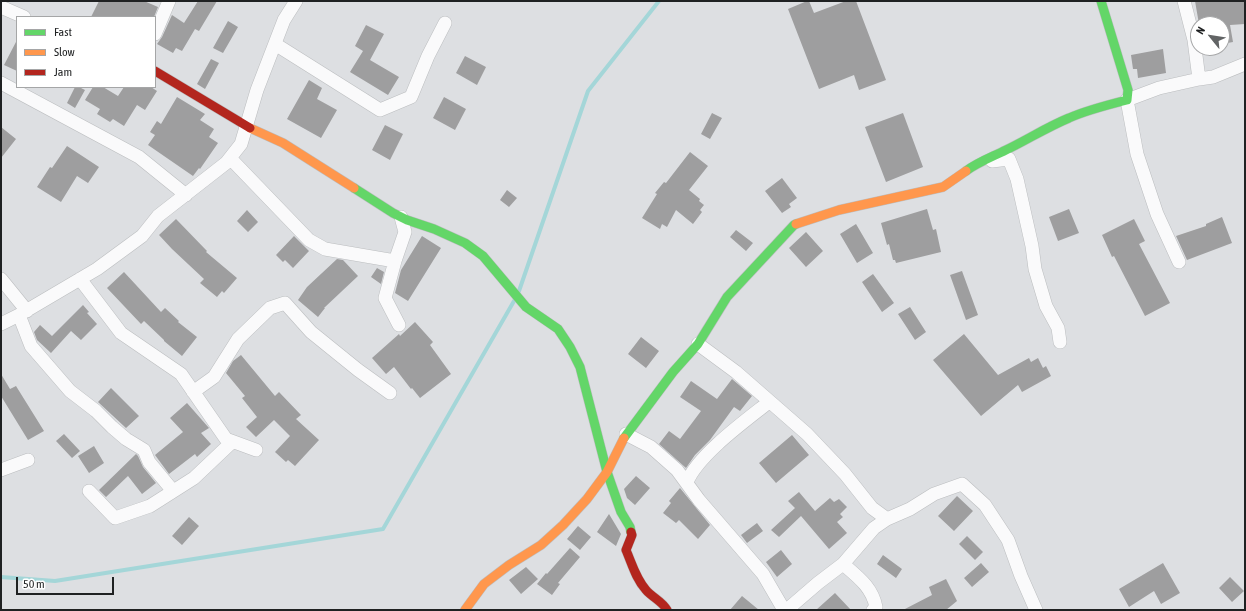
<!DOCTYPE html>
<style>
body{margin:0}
#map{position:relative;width:1246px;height:611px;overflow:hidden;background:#dddfe2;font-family:"Asap Condensed",sans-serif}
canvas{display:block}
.frame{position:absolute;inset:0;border:2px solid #1f2122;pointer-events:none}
.legend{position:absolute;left:16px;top:16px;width:140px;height:72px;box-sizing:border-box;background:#fff;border:1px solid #a5a6a7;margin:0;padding:5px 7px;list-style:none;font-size:12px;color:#1f2122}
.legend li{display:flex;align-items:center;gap:8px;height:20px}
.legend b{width:20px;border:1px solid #a5a6a7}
.north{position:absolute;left:1190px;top:16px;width:40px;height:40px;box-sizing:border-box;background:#fff;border:1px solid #a5a6a7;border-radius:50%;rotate:300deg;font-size:11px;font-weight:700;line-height:16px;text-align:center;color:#1f2122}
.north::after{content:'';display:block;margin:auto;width:14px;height:18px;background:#626465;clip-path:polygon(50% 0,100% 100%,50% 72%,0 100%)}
.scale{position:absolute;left:16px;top:577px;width:98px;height:18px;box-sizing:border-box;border:2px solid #1f2122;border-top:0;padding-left:5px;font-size:12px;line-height:14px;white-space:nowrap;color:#1f2122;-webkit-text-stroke:3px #fff;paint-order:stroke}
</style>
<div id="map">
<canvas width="1246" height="611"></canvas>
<div class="frame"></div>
<ul class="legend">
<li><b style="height:5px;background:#63d668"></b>Fast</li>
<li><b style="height:5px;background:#ff974d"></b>Slow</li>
<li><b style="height:5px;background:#b3261e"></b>Jam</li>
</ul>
<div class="north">N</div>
<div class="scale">50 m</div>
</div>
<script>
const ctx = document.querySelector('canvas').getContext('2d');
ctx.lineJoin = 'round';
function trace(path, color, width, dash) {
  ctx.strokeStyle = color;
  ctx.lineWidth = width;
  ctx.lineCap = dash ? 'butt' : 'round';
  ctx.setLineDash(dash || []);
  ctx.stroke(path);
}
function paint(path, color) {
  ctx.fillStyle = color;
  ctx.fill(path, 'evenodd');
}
trace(new Path2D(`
 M519 291 588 91 659 1
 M1 577 55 581 383 529 514 301`), '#a4d6d8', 4);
paint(new Path2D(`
 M99 1H144L158 7 154 17H91Z
 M198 1H217L199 31 195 29 182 51 176 48 173 53 157 44 162 37 172 15 184 23Z
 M807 1H809L814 13 846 1H856L886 80 859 90 854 75 819 89 788 9Z
 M1195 1H1245V24L1230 25 1233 42 1222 44V24H1199Z
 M228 21 238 27 223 53 213 48Z
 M366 25 384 34 370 60 399 77 388 95 350 72 363 51 355 46Z
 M17 40V71L4 65Z
 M1163 49 1166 73 1138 78 1137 69H1133L1131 55Z
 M465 56 486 67 477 85 456 73Z
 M211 59 219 63 205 89 197 84Z
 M309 80 322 88 317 99 337 110 321 138 287 119Z
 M75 87H79L85 90 75 108 67 103Z
 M93 87H103L118 96 124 87H151L157 91 145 110 137 105 124 126 113 119 110 122 97 114 100 109 85 100Z
 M177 97 205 114 200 120 214 129 209 137 218 143 200 169 199 168 193 176 148 145 155 135 150 132 157 121 161 124Z
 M444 97 466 109 455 130 433 118Z
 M712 113 722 118 710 139 701 134Z
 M903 113 923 167 886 182 865 127Z
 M385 125 403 134 390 160 372 150Z
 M1 127 16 139 1 158Z
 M67 146 99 167 88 183 77 176 61 202 37 187 50 167 52 168Z
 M690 152 708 166 689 190 700 199 699 201 704 205 700 210 702 212 693 224 676 210 667 227 662 224 660 229 642 218 657 194 655 193 664 182 666 183Z
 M782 178 797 198 789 204 791 207 782 213 765 191Z
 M507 190 517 198 509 207 500 200Z
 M927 209 933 230 936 229 941 252 896 263 895 260H893L889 244 887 245 881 223Z
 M1069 209 1079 233 1058 241 1049 217Z
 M247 210 258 222 248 232 237 221Z
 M1222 217 1232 243 1187 260 1176 236 1206 226V224Z
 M176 219 207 251 206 252 237 278 224 293 222 291 217 297 200 283 204 279 172 249 159 235Z
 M1134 219 1145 241 1139 244 1170 303 1145 316 1114 256 1112 257 1102 235Z
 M856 224 873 253 857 263 840 234Z
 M736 230 753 243 746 251 730 237Z
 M806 232 823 251 806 267 789 248Z
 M294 236 309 251 293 268 285 260 283 262 276 255Z
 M422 236 441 248 408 301 395 293 401 270Z
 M337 259 343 260 358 276 324 308H325L318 317 298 300 307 287Z
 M377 268 384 272 381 284 371 277Z
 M962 271 978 315 966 320 950 275Z
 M124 272 161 312 165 308 179 321 178 322 197 337 182 356 164 341V340L144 321 141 324 107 288Z
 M873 274 894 303 882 312 862 282Z
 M83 305 89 312 87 313 97 324 81 340 71 331 51 353 37 340 34 332 40 325 52 336Z
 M910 307 926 332 915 340 898 314Z
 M415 322 433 342 430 345 451 374 420 398 412 388 411 389 394 367 386 374 372 358 399 334 400 336Z
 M964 334 998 375 1029 358 1031 362 1038 358 1043 368 1046 366 1051 376 1022 392 1018 385 981 416 933 360Z
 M641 337 659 351 646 368 628 354Z
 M241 355 275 396 279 392 301 415 296 419 319 440 295 466 288 460 286 462 275 452 290 436 274 420 256 437 246 427 257 417 242 398 245 396 226 373 233 361Z
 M1 374 10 389 16 386 44 431 28 440 1 396Z
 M732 379 752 396 740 411 734 407 710 440 695 455 686 468 659 444 669 431 680 439 701 411 680 397 691 381 717 399Z
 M111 388 139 416 126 428 98 402Z
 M187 403 209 428 201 433 211 444 197 457 195 454 169 474 155 455 183 432 170 418Z
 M64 434 80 451 72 458 56 441Z
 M792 435 809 455 776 483 759 463Z
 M94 446 104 463 89 473 78 456Z
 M136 454 138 456 143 467 156 483 142 494 128 476 106 497 99 490Z
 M636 476 650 488 635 505 627 498 624 489Z
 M680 488 710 525 698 539 679 520 676 523 663 513 671 503 669 501Z
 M799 492 815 511 830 498 834 502 839 499 847 507 840 514 843 517 837 522 847 533 829 549 801 516 779 537 771 530 795 508 788 501Z
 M957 496 973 511 954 531 938 516Z
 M609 514 621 534 616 546 597 532Z
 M189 517 199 526 182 545 172 536Z
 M757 523 763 531 747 543 741 535Z
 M578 526 591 537 580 550 567 539Z
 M967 536 983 552 975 560 959 544Z
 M570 548 580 557 558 583 560 584 552 595 537 584 546 573 547 574Z
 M781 550 792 564 777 577 766 562Z
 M883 555 902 569 896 578 877 564Z
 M981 563 989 572 972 587 964 578Z
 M1163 563 1180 593 1161 604 1154 591 1129 607 1119 589Z
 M526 567 538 579 521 594 509 580Z
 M1230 577 1244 591 1232 602 1219 588Z
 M946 579 957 601 946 610H903L932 595 929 587Z
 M835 593 851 610H816Z
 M742 596 759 610H730Z`), '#9e9e9f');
const street = new Path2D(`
 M1184 1 1194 40 1199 79 1213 77 1245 64
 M1 7 24 17
 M155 34 169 1
 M275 44 380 110 411 97 428 56 445 23
 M1 83 139 157 186 195
 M230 158 309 240 325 249 395 261
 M992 161 1009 159 1017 179 1032 246 1035 269 1046 306 1058 328 1060 342
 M1179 262 1157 214 1137 154 1127 100 1159 88 1199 79
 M1 279 27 311
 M80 279 121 333 181 374 226 439 256 450
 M19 315 31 346 70 391 96 411 112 427 126 439 144 450 149 462 173 491
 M1 324 19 315 97 269 142 236 158 216 226 163 241 144 257 90 284 20 296 1
 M399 325 385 298 395 261 405 232 401 217
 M698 344 736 372 807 434 845 474 872 508 887 519 910 509 934 494 962 484 985 505 1008 540 1021 576 1036 610
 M193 392 214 377 238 339 270 308 285 303 311 332 358 370 390 393
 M626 434 651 447 677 470 699 500 763 574 784 610 789 608 818 583 843 564
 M1 470 28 460
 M687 482C698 455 745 421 769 402
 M89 491 115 518 150 506 194 478 232 442
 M873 610 876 607C872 587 858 577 843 564L874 528 887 519`);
const fast = new Path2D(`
 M966 171C978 162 992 157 1006 150 1027 140 1047 127 1069 118 1087 110 1107 105 1127 100L1128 90 1101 1
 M354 188 393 213 407 220 434 229 465 243 483 256 526 307 558 329 570 347 580 367 607 472 621 512 630 527 631 532
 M624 438 673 372 698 344 727 297 794 225 796 224`);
const slow = new Path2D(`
 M250 128 283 143 354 188
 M796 224 839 210 943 187 966 171
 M465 610 484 584 509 565 541 545 563 525 587 499 607 472 624 438`);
const jam = new Path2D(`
 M155 71 250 128
 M631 532 632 535 626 550C632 564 636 579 646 590 653 598 662 601 667 610`);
trace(street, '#bbbdbf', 14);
trace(fast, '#bbbdbf', 10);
trace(slow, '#bbbdbf', 10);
trace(jam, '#bbbdbf', 10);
trace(street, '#fafafb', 13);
trace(fast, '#63d668', 9);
trace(slow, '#ff974d', 9);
trace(jam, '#b3261e', 9);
</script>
